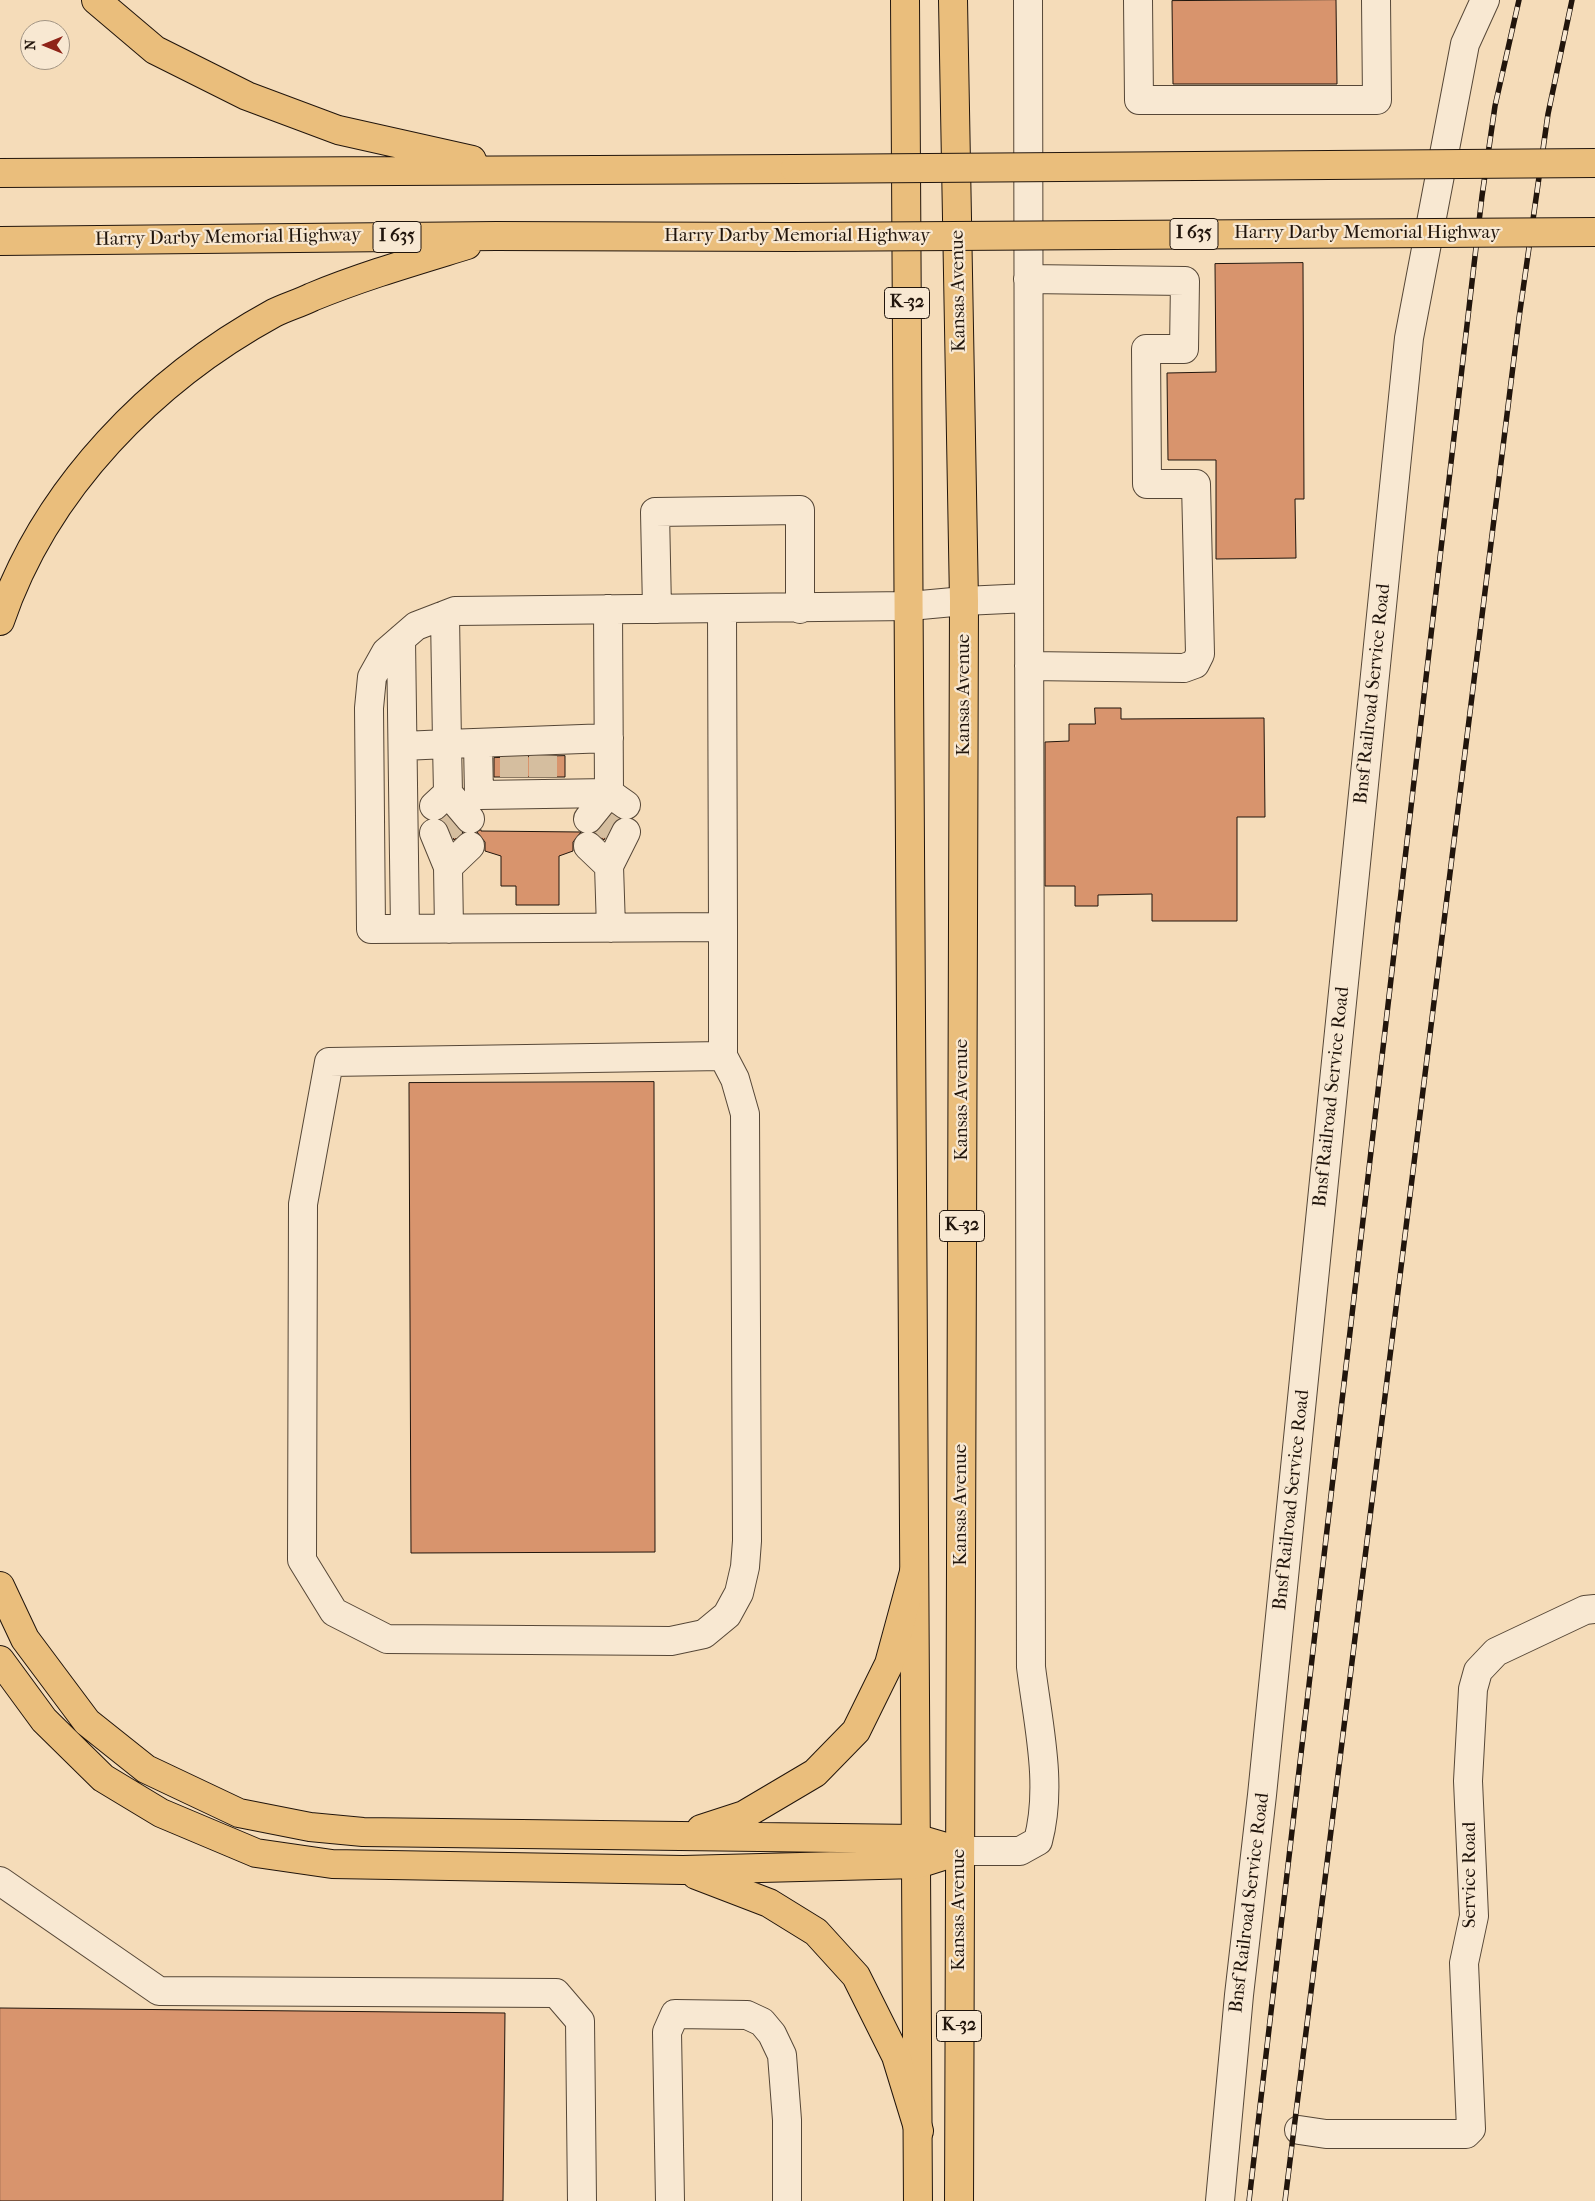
<!DOCTYPE html>
<style>
body{margin:0}
#map{position:relative;width:1595px;height:2201px;overflow:hidden;background:#f5dcb9;font-family:"IM FELL French Canon",serif}
canvas{display:block}
.north{position:absolute;left:20px;top:20px;width:50px;height:50px;box-sizing:border-box;background:#f8e8d2;border:1px solid #a29483;border-radius:50%;rotate:270deg;font-size:14px;font-weight:700;line-height:20px;text-align:center;color:#21150c}
.north::after{content:'';display:block;margin:auto;width:18px;height:22px;background:#8f2418;clip-path:polygon(50% 0,100% 100%,50% 72%,0 100%)}
</style>
<div id="map">
<canvas width="1595" height="2201"></canvas>
<div class="north">N</div>
</div>
<script>
const ctx = document.querySelector('canvas').getContext('2d');
ctx.lineJoin = 'round';
function paint(path, color) {
  ctx.fillStyle = color;
  ctx.fill(path, 'evenodd');
}
function trace(path, color, width, dash) {
  ctx.strokeStyle = color;
  ctx.lineWidth = width;
  ctx.lineCap = dash ? 'butt' : 'round';
  ctx.setLineDash(dash || []);
  ctx.stroke(path);
}
function drawText(font, color, halo, rows, align = 'center') {
  ctx.font = font + ' "IM FELL French Canon",serif';
  ctx.lineWidth = 4.5;
  ctx.setLineDash([]);
  ctx.textBaseline = 'middle';
  ctx.strokeStyle = halo;
  ctx.fillStyle = color;
  for (const [text, x, y, turn = 0] of rows) {
    ctx.save();
    ctx.translate(x, y);
    ctx.rotate((+turn || 0) * Math.PI / 180);
    ctx.textAlign = isNaN(turn) ? turn : align;
    if (halo) ctx.strokeText(text, 0, 0);
    ctx.fillText(text, 0, 0);
    ctx.restore();
  }
}
const building = new Path2D(`
 M1336 0 1337 84H1173L1172 1Z
 M1303 263 1304 499H1295L1296 558 1216 559V460H1168L1167 373 1216 372 1215 264Z
 M1095 708H1121V719L1264 718 1265 817H1237V921H1152V894L1098 895V906H1075V886H1045V742L1069 741V724H1095Z
 M565 756V777H494V758Z
 M612 814 619 818 612 825 604 840 595 833Z
 M447 816 463 833 454 840 448 827 441 819Z
 M481 830V831L581 832 573 842V851L559 856V905H516V886H501V856L485 851V842L477 832Z
 M654 1082 655 1552 411 1553 409 1083Z
 M0 2008 505 2013 503 2201H0Z`);
paint(building, '#d8946d');
trace(building, '#21150c', 1);
trace(new Path2D(`
 M514 756V777
 M543 756V777
 M448 811V838
 M608 838 609 811`), '#d5be9f', 28, [28, 14]);
const minor = new Path2D(`
 M1138 0 1139 100H1377L1376 0
 M1028 279 1185 281 1184 349H1146L1147 484H1196L1200 654 1195 664 1184 668 1029 666
 M657 609 655 512 800 510V609
 M722 610 723 927 371 929 369 708 372 677 386 652 416 626 455 611 910 606 964 601 1028 598
 M445 615 447 744 609 738
 M401 639 405 929
 M478 743 479 795 609 793 626 805
 M403 746 447 744 448 793 434 806
 M448 793 470 819
 M588 819 609 793 608 609
 M434 833 448 867 449 929
 M588 846 609 866 611 928
 M609 866 626 832
 M448 867 470 846
 M723 927V1056L735 1079 745 1114 747 1541 745 1567 739 1593 727 1615 704 1634 671 1641 387 1639 334 1612 302 1560 303 1204 329 1062 723 1056
 M959 1851H1020L1038 1841C1053 1785 1038 1724 1031 1667L1028 0
 M0 1881 159 1991 556 1993 580 2021 582 2201
 M1299 2130 1326 2134H1466L1471 2129 1464 1963 1474 1916 1468 1781 1473 1689 1478 1671 1496 1652 1585 1610 1595 1609
 M670 2201 667 2032 675 2014 747 2015 762 2022 772 2034 782 2055 787 2120V2201
 M1220 2201 1239 1995 1262 1795 1409 338 1465 44 1485 0`);
const major = new Path2D(`
 M905 0 918 2201
 M953 0 964 601 959 2201`);
const highway = new Path2D(`
 M96 0 155 50 247 96 338 130 472 160
 M0 173 795 169
 M0 241 496 236 793 237
 M0 621C45 488 153 379 274 313 286 307 300 303 312 297 363 276 415 261 467 245
 M0 1586 25 1639 87 1722 146 1769 239 1813 310 1827 363 1832 918 1839 959 1851
 M0 1660 44 1720 103 1778 161 1813 256 1853 332 1864 683 1870 918 1864 959 1851
 M701 1829 744 1815 815 1773 856 1731 889 1664 914 1572
 M696 1875 769 1903 816 1932 856 1976 896 2056 919 2131`);
trace(minor, '#564737', 30);
trace(major, '#21150c', 30);
trace(highway, '#21150c', 30);
trace(minor, '#f8e8d2', 28);
trace(major, '#eabe7c', 28);
trace(highway, '#eabe7c', 28);
const rail = new Path2D(`
 M1249 2201 1482 196 1495 106 1519 0
 M1285 2201 1519 318 1548 114 1572 0`);
trace(rail, '#21150c', 5.5);
trace(rail, '#f8e8d2', 4, [11]);
const highwayBridge = new Path2D(`
 M795 169 1595 163
 M793 237 1595 232`);
trace(highwayBridge, '#21150c', 30, []);
trace(highwayBridge, '#eabe7c', 28);
for (const [x, y, w] of [
 [1194,234,48],
 [397,237,48],
 [907,303,45],
 [962,1226,45],
 [959,2026,45]
]) {
  const box = new Path2D();
  box.roundRect(x - w / 2, y - 15.5, w, 31, 4);
  ctx.fillStyle = '#f8e8d2';
  ctx.fill(box);
  trace(box, '#21150c', 1);
}
drawText('bold 18px', '#21150c', null, [
 ["I 635",1194,234],
 ["I 635",397,237],
 ["K-32",907,303],
 ["K-32",962,1226],
 ["K-32",959,2026]
]);
drawText('19px', '#21150c', '#f8e8d2', [
 ["Harry Darby Memorial Highway",1367,233],
 ["Harry Darby Memorial Highway",797,236],
 ["Harry Darby Memorial Highway",228,238,-1],
 ["Kansas Avenue",959,291,-91],
 ["Bnsf Railroad Service Road",1373,694,-84],
 ["Kansas Avenue",964,695,-90],
 ["Bnsf Railroad Service Road",1332,1097,-84],
 ["Kansas Avenue",962,1100,-90],
 ["Bnsf Railroad Service Road",1292,1500,-84],
 ["Kansas Avenue",961,1505,-90],
 ["Service Road",1470,1875,-90],
 ["Bnsf Railroad Service Road",1250,1903,-83],
 ["Kansas Avenue",959,1910,-90]
]);
</script>
